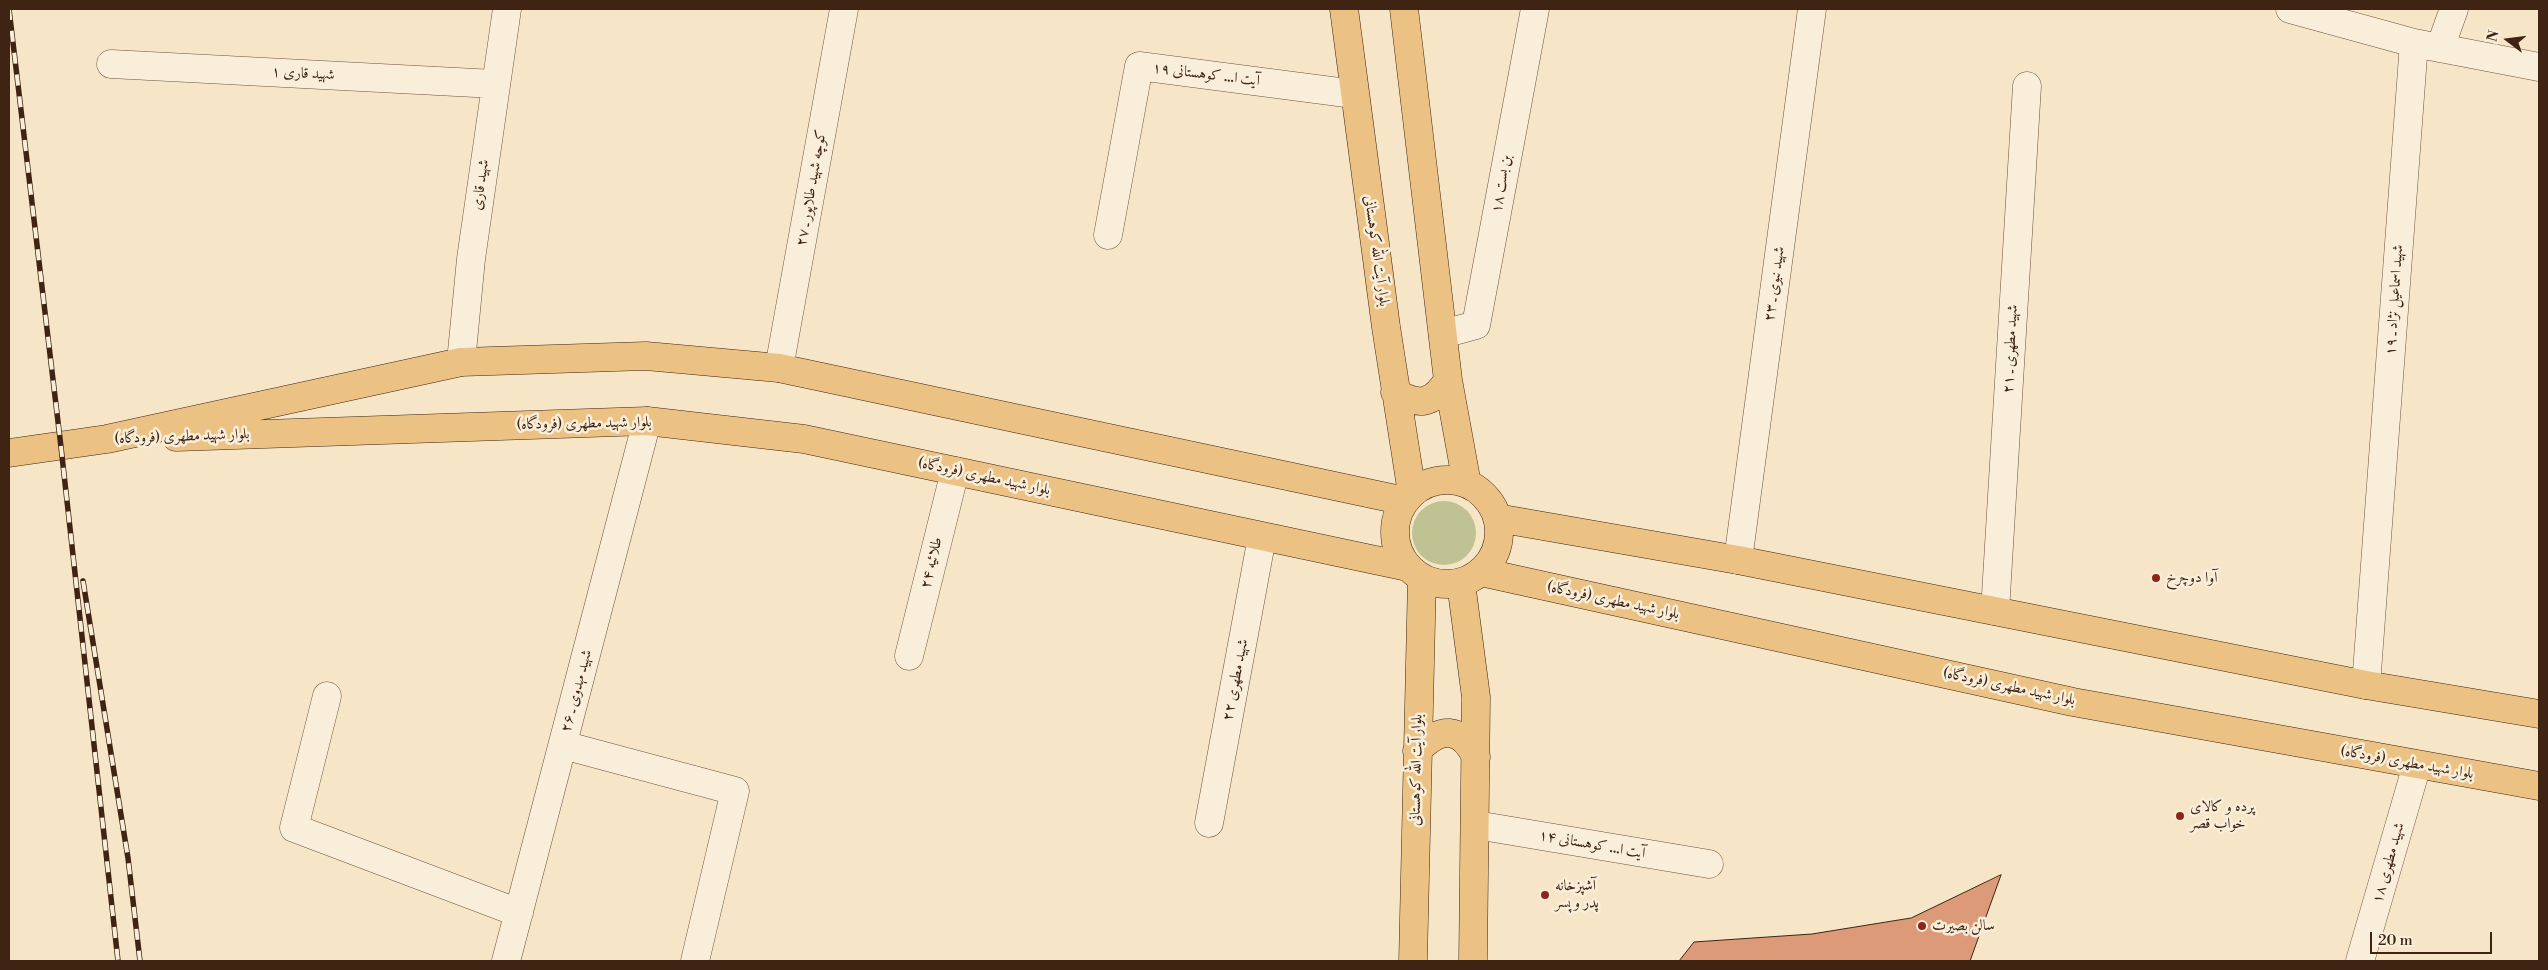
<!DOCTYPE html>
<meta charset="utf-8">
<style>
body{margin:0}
#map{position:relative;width:2548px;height:970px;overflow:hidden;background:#f6e5c6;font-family:"Libre Bodoni",serif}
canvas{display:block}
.frame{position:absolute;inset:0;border:10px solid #3f2414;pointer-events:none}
.north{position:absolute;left:2483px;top:15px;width:50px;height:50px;-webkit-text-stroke:4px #f9eeda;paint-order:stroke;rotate:285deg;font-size:14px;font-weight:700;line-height:20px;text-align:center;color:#3f2414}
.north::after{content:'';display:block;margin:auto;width:18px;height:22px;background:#3f2414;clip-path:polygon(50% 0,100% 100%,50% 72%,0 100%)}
.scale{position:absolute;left:2370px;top:932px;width:122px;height:22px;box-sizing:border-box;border:2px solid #3f2414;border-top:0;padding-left:6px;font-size:15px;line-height:18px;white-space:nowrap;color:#3f2414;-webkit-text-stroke:4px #f9eeda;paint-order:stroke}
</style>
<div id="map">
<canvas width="2548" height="970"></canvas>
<div class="frame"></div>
<div class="north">N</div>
<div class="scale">20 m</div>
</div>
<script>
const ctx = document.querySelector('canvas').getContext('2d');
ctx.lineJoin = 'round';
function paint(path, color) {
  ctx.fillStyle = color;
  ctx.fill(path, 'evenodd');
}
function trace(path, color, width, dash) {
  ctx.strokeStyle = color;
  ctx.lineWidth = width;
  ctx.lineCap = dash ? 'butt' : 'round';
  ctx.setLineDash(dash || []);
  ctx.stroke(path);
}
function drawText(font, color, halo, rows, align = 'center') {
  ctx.font = font + ' "Libre Bodoni",Amiri,serif';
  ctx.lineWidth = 5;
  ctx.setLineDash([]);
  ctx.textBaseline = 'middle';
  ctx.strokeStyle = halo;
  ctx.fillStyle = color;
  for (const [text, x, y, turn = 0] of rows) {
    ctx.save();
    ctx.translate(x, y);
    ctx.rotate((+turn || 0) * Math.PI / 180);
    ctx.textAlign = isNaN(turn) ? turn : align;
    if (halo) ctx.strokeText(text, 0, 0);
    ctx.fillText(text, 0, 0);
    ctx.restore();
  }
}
paint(new Path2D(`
 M1412 533a32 32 0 1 1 64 0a32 32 0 1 1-64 0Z`), '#bfc393');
const building = new Path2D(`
 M2001 875 1970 961H1679L1694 942 1812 934 1911 918Z`);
paint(building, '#dd9a78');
trace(building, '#3f2414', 1);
const minor = new Path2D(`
 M2290 9 2414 43 2366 685
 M2414 43 2539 67
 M2440 48 2454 9
 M111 64 495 84
 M1108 235 1139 66 1354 94
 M1443 334 1476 325 1535 9
 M461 362 471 259 507 9
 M779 368 844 9
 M1738 560 1812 9
 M1995 611 2027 86
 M909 656 955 471
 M327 696 294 828 519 913
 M563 745 735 791 695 961
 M1209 823 1262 537
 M1476 825 1709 864
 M506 961 647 421
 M2360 961 2417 765`);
const major = new Path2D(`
 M1344 9 1386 327 1412 493
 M1404 9 1448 380 1467 484
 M1395 392C1419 407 1433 404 1448 380
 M176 437 647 421 804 439 1408 567
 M9 453 107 439 461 362 646 356 779 368 1405 501
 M1395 532a52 52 0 1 1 104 0a52 52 0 1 1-104 0Z
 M1497 518 1738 560 2366 685 2539 714
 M1481 572 2073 702 2539 786
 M1461 583 1476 697 1473 961
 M1417 751C1440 726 1461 726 1476 757
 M1413 961 1422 578`);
trace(minor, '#6d5440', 29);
trace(major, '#3f2414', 29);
trace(minor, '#f9eeda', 28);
trace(major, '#ebc283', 28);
const rail = new Path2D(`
 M9 9 61 447 118 961
 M83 581 128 858 140 961`);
trace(rail, '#3f2414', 5.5);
trace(rail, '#f9eeda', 4, [11]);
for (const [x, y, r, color] of [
 [2156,578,5,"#8f2418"],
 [2180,816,5,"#8f2418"],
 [1545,895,5,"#8f2418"],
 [1922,926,5,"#8f2418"]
]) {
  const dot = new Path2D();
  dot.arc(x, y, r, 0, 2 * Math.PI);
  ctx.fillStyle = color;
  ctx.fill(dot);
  trace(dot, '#f9eeda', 2);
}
drawText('15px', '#3f2414', '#f9eeda', [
 ["شهید قاری ۱",303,74,3],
 ["آیت ا... کوهستانی ۱۹",1206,75,7],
 ["بن بست ۱۸",1502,184,-80],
 ["شهید قاری",481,185,-82],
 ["کوچه شهید طلاپور ـ ۲۷",812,188,-80],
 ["بلوار آیت الله کوهستانی",1376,251,82],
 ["شهید نبوی ـ ۲۳",1775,284,-82],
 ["شهید اسماعیل نژاد ـ ۱۹",2395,300,-86],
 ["شهید مطهری ـ ۲۱",2011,349,-87],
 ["بلوار شهید مطهری (فرودگاه)",584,424,-1],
 ["بلوار شهید مطهری (فرودگاه)",182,437,-2],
 ["بلوار شهید مطهری (فرودگاه)",984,477,12],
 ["طلائیه ۲۴",932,563,-76],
 ["بلوار شهید مطهری (فرودگاه)",1613,601,12],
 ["شهید مطهری ۲۲",1236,680,-79],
 ["بلوار شهید مطهری (فرودگاه)",2009,687,12],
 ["شهید مهدوی ـ ۲۶",577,691,-75],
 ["بلوار شهید مطهری (فرودگاه)",2407,763,10],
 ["بلوار آیت الله کوهستانی",1417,770,-89],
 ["آیت ا... کوهستانی ۱۴",1592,845,10],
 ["شهید مطهری ۱۸",2389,863,-74]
]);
drawText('15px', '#3f2414', '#f9eeda', [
 ["آوا دوچرخ",2166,578],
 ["پرده و کالای",2190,807],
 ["خواب قصر",2190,824],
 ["آشپزخانه",1555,886],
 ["پدر و پسر",1555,903],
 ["سالن بصیرت",1932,926]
], 'left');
</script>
